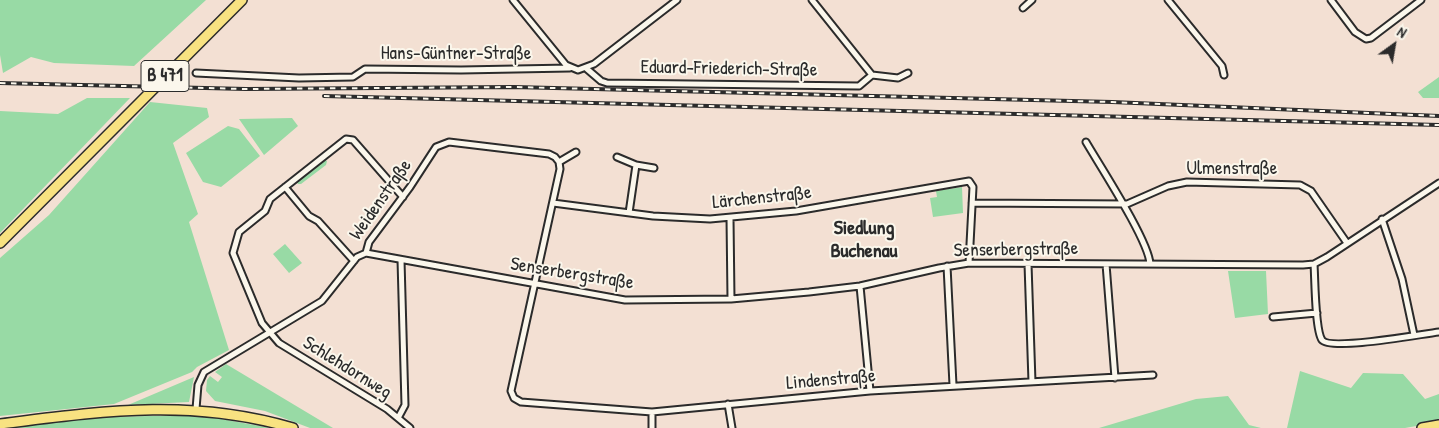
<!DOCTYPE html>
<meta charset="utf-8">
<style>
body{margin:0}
#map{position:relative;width:1439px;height:428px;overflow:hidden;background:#f3e0d3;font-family:"Patrick Hand",sans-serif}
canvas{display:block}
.north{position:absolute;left:1369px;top:20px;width:50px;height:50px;-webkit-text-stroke:4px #fbf7ec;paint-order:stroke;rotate:32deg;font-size:14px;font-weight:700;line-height:20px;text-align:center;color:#2b2b2b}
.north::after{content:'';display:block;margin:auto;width:18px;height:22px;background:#2b2b2b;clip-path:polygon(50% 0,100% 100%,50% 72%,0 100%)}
</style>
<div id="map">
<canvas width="1439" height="428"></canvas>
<div class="north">N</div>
</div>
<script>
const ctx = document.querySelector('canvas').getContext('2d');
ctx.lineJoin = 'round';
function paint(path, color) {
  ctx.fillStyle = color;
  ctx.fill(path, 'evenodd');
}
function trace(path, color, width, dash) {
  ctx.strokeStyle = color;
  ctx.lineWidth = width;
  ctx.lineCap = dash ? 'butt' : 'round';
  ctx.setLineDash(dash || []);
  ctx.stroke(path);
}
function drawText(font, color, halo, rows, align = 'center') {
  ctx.font = font + ' "Patrick Hand",sans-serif';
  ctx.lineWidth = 4;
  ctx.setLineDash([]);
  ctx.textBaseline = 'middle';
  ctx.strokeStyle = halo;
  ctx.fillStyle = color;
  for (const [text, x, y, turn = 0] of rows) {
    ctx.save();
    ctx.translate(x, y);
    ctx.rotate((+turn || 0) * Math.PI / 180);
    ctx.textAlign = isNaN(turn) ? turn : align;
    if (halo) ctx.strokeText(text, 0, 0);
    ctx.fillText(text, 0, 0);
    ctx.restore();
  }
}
paint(new Path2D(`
 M0 0H206L134 66 54 63 31 57 3 73 0 55Z
 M1439 77V98H1423L1418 92Z
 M87 98H130L0 233V111L58 114Z
 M150 102 207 108 209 117 173 143 198 214 189 222 229 350 197 367 192 372 114 404 0 416V258L49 215Z
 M292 118 298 126 264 155 239 119Z
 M228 126 239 129 260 156 221 187 203 182 186 153Z
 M323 159 327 161 326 165 301 184H298L296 181Z
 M962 187 963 213 933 217 930 198 937 197 936 191Z
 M285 244 302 263 289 273 273 254Z
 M1228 271H1266L1268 314 1235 318Z
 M226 364 333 428H310L265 411 215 401 206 391 207 380 210 376 218 382 222 377 215 372Z
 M1300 371 1351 388 1363 373 1403 374 1425 399 1439 394V422L1405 428H1287Z
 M194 377 189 402 128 405Z
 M1228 396 1249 425 1261 428H1099L1196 399Z
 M199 415 271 428H9L101 417Z`), '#98daa5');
const minor = new Path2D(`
 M513 0 566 65 578 70 594 64 677 0
 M812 0 872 75 898 78 908 73
 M1168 0 1222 66 1224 75
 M1331 0 1355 32 1366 39 1371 38 1421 0
 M1023 8 1032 0
 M587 69 601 81 607 83 859 86 872 75
 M196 73 299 78 353 77 365 69 461 70 570 68
 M1086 142C1100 166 1149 241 1150 264
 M617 157 636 165 629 213
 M559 162 560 169 511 391 514 398 521 402 652 412 870 391 1153 375
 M559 162 576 152
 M636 165 654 168
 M285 187 309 216 318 221 354 261
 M403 197 353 140 346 139 270 199 265 211 239 232 233 253 262 323 279 343 387 409 410 428
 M553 203 653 216 710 219 796 211 969 181 973 187 969 263
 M972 203 1127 204 1168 186 1187 182 1300 185 1311 191 1347 243
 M730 218 731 299
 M1382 219 1402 279 1414 335
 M366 253 369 242 410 187 436 147 449 142 549 154 555 157 559 162
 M1028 264 1032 382
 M1106 264 1115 378
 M1314 264C1315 278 1315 330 1322 340 1331 351 1421 334 1439 332
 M947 266 953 385
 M860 286 870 391
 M1273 317 1317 313
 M728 404 732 428
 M196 409 198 385 204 372 322 301 357 257 366 253 625 300 731 299 809 292 860 286 939 268 969 263 1303 265 1314 264 1327 257 1439 183
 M398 418 405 405 401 260
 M652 428V412`);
const primary = new Path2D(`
 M0 424C103 411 191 398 293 428
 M1422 428 1439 425`);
const trunk = new Path2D(`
 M0 243 242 0`);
trace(minor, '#2b2b2b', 9);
trace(primary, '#2b2b2b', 12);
trace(trunk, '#2b2b2b', 12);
trace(minor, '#fbf7ec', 5);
trace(primary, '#f8e281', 9);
trace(trunk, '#f8e281', 9);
const rail = new Path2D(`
 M0 83 246 89 514 87 1112 102 1439 116
 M324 96 1439 125`);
trace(rail, '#2b2b2b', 4);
trace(rail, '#fbf7ec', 2, [5.5]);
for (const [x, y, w] of [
 [165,76,48]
]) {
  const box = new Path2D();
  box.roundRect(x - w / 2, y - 15.5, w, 31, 4);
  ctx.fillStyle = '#fbf7ec';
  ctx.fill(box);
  trace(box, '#2b2b2b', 1);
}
drawText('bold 18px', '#2b2b2b', null, [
 ["B 471",165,76]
]);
drawText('19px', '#2b2b2b', '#fbf7ec', [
 ["Hans-Güntner-Straße",456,54],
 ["Eduard-Friederich-Straße",729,69,1],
 ["Ulmenstraße",1232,169],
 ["Lärchenstraße",762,198,-6],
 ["Weidenstraße",381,200,-55],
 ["Senserbergstraße",1016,250,-1],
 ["Senserbergstraße",572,274,9],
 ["Schlehdornweg",347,368,32],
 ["Lindenstraße",831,380,-5]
]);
drawText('bold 20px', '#2b2b2b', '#fbf7ec', [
 ["Siedlung",864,229],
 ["Buchenau",864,252]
]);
</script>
